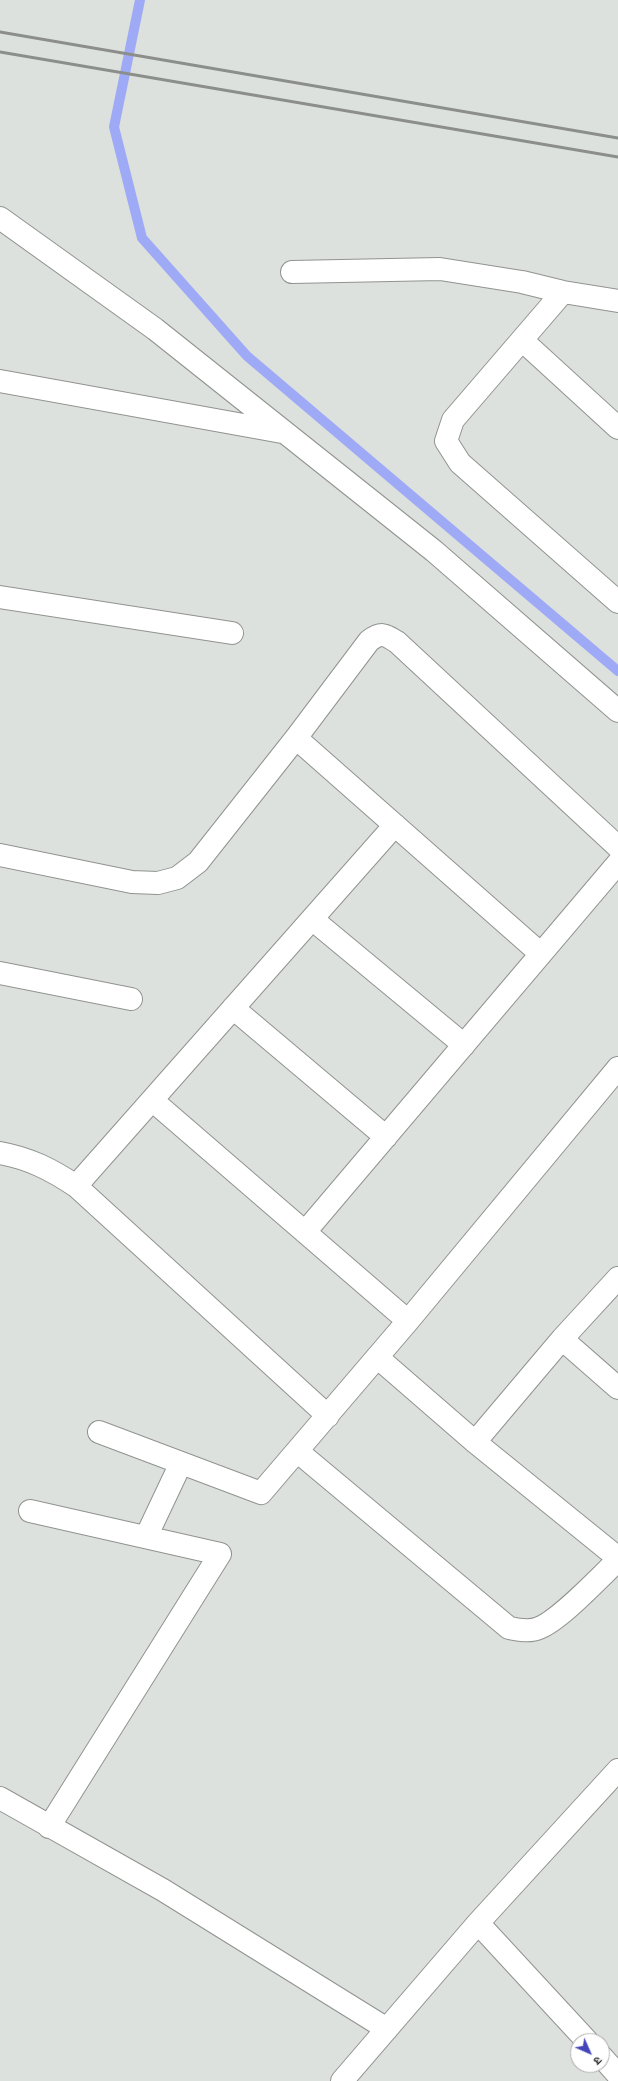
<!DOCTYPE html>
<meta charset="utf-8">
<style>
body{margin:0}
#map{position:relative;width:618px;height:2081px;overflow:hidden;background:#dde1dd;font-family:"PT Sans","Noto Sans Devanagari",sans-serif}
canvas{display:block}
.north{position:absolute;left:570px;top:2033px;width:40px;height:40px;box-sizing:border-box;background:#fff;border:1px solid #ababab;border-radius:50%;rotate:135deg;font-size:11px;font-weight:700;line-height:16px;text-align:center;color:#2c2e2c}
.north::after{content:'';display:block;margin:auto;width:14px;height:18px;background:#4545ba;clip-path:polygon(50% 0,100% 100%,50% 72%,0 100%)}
</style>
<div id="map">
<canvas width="618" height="2081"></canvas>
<div class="north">उ</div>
</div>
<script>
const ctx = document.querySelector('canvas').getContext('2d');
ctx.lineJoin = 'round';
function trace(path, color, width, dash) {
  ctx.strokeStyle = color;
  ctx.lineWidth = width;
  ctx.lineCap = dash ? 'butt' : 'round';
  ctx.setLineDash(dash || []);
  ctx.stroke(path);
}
trace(new Path2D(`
 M140 0 114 127 142 238 247 356 618 671`), '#9eaaf6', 10);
const minor = new Path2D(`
 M0 218 155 329 434 551 618 711
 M292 272 440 269 522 282 563 292 618 301
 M563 292 453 420 446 441 460 463 618 602
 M523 341 618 428
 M0 381 282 432
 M0 597 232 633
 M296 738 541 954
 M0 855 132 882 158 883 177 878 198 862 296 738 369 641C381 632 384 634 397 642L618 847
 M312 919 464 1045
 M0 973 131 999
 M233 1008 386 1137
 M152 1100 408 1321
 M0 1153C29 1158 52 1170 76 1186L328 1416
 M76 1186 395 825
 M305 1232 618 863
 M562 1339 618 1388
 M377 1357 475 1442 618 1558
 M99 1432 261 1493 408 1321 618 1068
 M475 1442 562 1339 618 1278
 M297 1451 509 1628C519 1630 530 1632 539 1628 560 1620 600 1577 618 1560
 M30 1511 220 1554 49 1827
 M146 1537 181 1463
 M0 1798 163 1890 387 2029
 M478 1923 587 2041
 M602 2057 618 2075
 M342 2081 478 1923 618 1770`);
trace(minor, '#90938f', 24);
trace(minor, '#fff', 22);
trace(new Path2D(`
 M0 32 618 138
 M0 52 618 157`), '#8b8e8b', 3);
</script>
